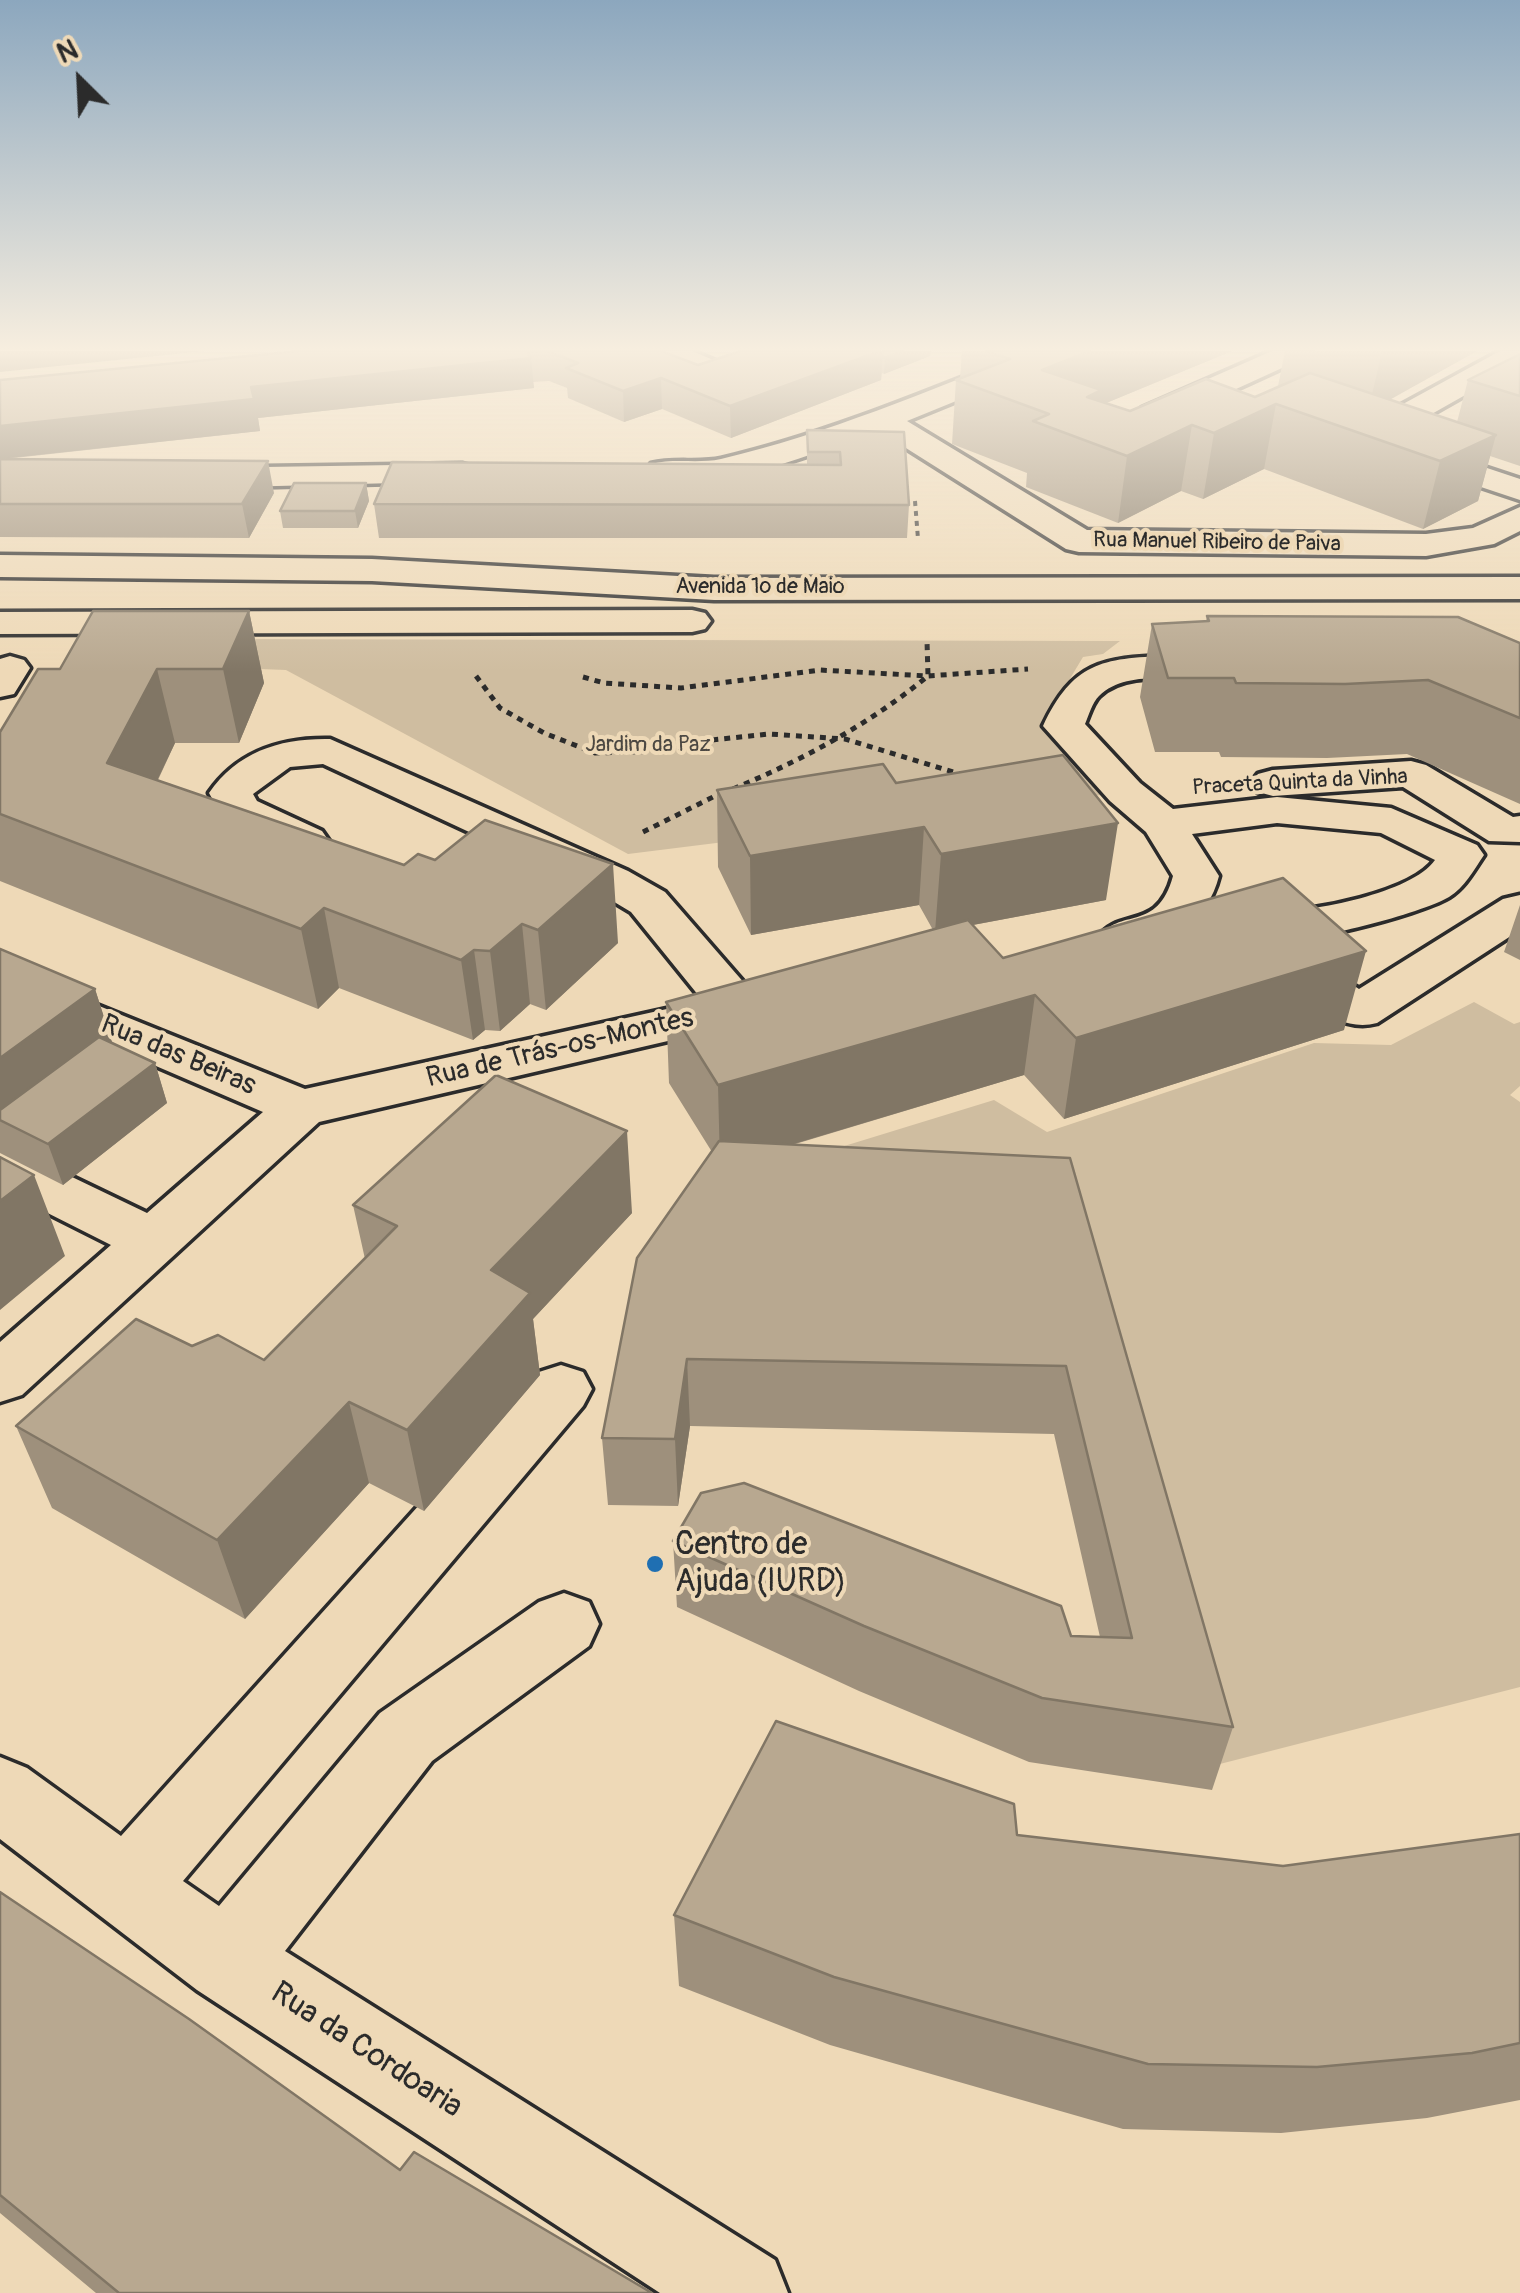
<!DOCTYPE html>
<meta charset="utf-8">
<style>
body{margin:0}
#map{position:relative;width:1520px;height:2293px;overflow:hidden;background:#eed9b7;font-family:Pangolin,sans-serif}
canvas{display:block}
.north{position:absolute;left:30px;top:30px;width:100px;height:100px;-webkit-text-stroke:8px #eed9b7;paint-order:stroke;rotate:336deg;font-size:28px;font-weight:700;line-height:40px;text-align:center;color:#2b2b2b}
.north::after{content:'';display:block;margin:auto;width:35px;height:45px;background:#2b2b2b;clip-path:polygon(50% 0,100% 100%,50% 72%,0 100%)}
</style>
<div id="map">
<canvas width="1520" height="2293"></canvas>
<div class="north">N</div>
</div>
<script>
const ctx = document.querySelector('canvas').getContext('2d');
ctx.lineJoin = 'round';
function paint(path, color) {
  ctx.fillStyle = color;
  ctx.fill(path, 'evenodd');
}
function trace(path, color, width, dash) {
  ctx.strokeStyle = color;
  ctx.lineWidth = width;
  ctx.lineCap = dash ? 'butt' : 'round';
  ctx.setLineDash(dash || []);
  ctx.stroke(path);
}
function drawText(font, color, halo, rows, align = 'center') {
  ctx.font = font + ' Pangolin,sans-serif';
  ctx.lineWidth = 8;
  ctx.setLineDash([]);
  ctx.textBaseline = 'middle';
  ctx.strokeStyle = halo;
  ctx.fillStyle = color;
  for (const [text, x, y, turn = 0] of rows) {
    ctx.save();
    ctx.translate(x, y);
    ctx.rotate((+turn || 0) * Math.PI / 180);
    ctx.textAlign = isNaN(turn) ? turn : align;
    if (halo) ctx.strokeText(text, 0, 0);
    ctx.fillText(text, 0, 0);
    ctx.restore();
  }
}
paint(new Path2D(`
 M212 639 1120 641 1103 654 1083 657 1056 702 1064 726 1125 792 628 854 286 670 208 667Z
 M1474 1002 1514 1024 1520 1022V1086L1510 1095 1520 1102V1687L1216 1765 1059 1226 724 1183 994 1100 1047 1132 1314 1043 1391 1045Z`), '#cfbda0');
const minor = new Path2D(`
 M652 351H692L737 370 741 376 737 382H715L657 357Z
 M1029 351H1069L1064 357 907 421 1087 530 1426 534 1473 528 1520 507V531L1494 544 1426 556 1079 552 1066 549 879 431C813 452 720 495 651 478L646 471 651 464C674 458 698 464 721 459 827 434 928 391 1029 351Z
 M1272 351H1311L1306 357 1164 422H1142L1137 415 1142 408Z
 M1500 351H1520V364L1414 424H1392L1387 417 1392 410Z
 M1466 461 1520 479V500L1454 478 1449 471 1454 464Z
 M462 464 474 467 479 474 474 481 198 488 186 485 181 478 186 471 198 468Z
 M10 656 24 660 30 668 14 694 0 697V659Z
 M1168 656 1231 660 1237 668 1231 676C1192 686 1131 665 1099 696 1092 703 1089 715 1085 724L1140 783 1173 809 1277 797 1391 808 1477 845 1484 855C1473 871 1465 887 1449 897 1418 915 1293 947 1258 941 1246 939 1241 934 1234 924L1241 914C1253 911 1260 912 1272 912 1312 912 1412 893 1435 860L1381 833 1277 823 1192 834 1219 876C1207 925 1155 962 1104 949L1097 939C1120 906 1157 934 1173 876L1146 832 1110 801 1043 726C1073 663 1101 658 1168 656Z
 M330 739 628 871 665 892 766 1008 759 1019 741 1024 319 1122 22 1395 0 1402V1342L111 1245 0 1189V1147L20 1152 147 1213 263 1112 0 999V966L305 1089 703 1001 631 912 596 891 323 764 290 767 253 794 257 801 322 831 329 841 322 851C288 859 254 833 223 818L209 793C238 751 281 738 330 739Z
 M1411 761 1426 765 1513 817 1520 816V842L1489 841 1403 787 1273 796 1258 792 1251 783 1258 774 1273 770Z
 M1520 895V930L1377 1023C1337 1034 1302 996 1271 975L1263 964 1271 953C1306 945 1331 971 1359 989L1503 899Z
 M561 1365 583 1372 592 1389 583 1406 183 1881 219 1906 380 1713 539 1602 564 1593 589 1602 599 1624 589 1646 432 1761 285 1951 775 2260 788 2293H660L197 1990 0 1839V1757L27 1768 121 1836 539 1372Z`);
const major = new Path2D(`
 M0 555 372 559 714 578 1520 577V599L714 600 372 581 0 577Z
 M692 610 705 613 711 621 705 629 692 632 0 634V612Z`);
trace(minor, '#2b2b2b', 7);
trace(major, '#2b2b2b', 7);
trace(new Path2D(`
 M915 501 918 539`), '#2b2b2b', 4, [5, 5]);
trace(new Path2D(`
 M476 676 500 708 544 733 595 753 666 751 712 740 769 734 845 739 960 774
 M583 677 604 683 681 688 820 670 928 676 1028 669
 M733 789C804 759 868 725 928 676L927 641
 M643 832 721 793`), '#2b2b2b', 5, [6, 6]);
paint(minor, '#eed9b7');
paint(major, '#eed9b7');
paint(new Path2D(`
 M300 351H661L698 365 738 352 736 351H931L930 356 884 374 882 373 881 380 731 438 662 409 624 422 568 398 567 388 549 381 533 382 534 388 258 418 260 431 5 459 274 493 249 538 0 537V380Z
 M962 351H1232L1106 403 1130 411 1255 397 1278 386 1285 351H1477L1390 399 1457 422 1468 380 1520 354V466L1490 456 1478 501 1423 529 1264 469 1203 499 1181 491 1118 523 1026 487 1027 473 952 444 956 380 960 379Z
 M807 430 904 432 909 505 907 538H379L374 504 807 465Z
 M366 483 369 501 358 528H283L280 511Z
 M249 611 264 683 239 743H175L158 780 618 943 546 1010 530 1004 500 1031 485 1030 473 1040 339 988 318 1009 0 881V732L60 669Z
 M1207 616 1520 643V804L1407 754 1327 758 1221 757 1219 752H1155L1140 697 1152 624 1206 621Z
 M896 783 1106 900 973 925 1003 958 1344 1030 1064 1119 1024 1075 792 1145 1070 1158 1233 1727 1212 1790 1029 1762 859 1691 677 1607 673 1541 1071 1636 1100 1637 1054 1434 690 1426 678 1506 608 1505 602 1438 712 1152 669 1083 666 1002 933 930 919 905 751 935 718 867 717 790Z
 M1520 905V960L1504 952Z
 M0 949 95 989 112 1043 155 1063 167 1103 63 1185 0 1153Z
 M353 1205 632 1213 533 1319 540 1375 424 1511 369 1483 245 1619 52 1508 16 1426 192 1346 264 1360 365 1259Z
 M1520 1834V2100L1427 2118 1281 2133 1123 2129 830 2045 679 1986 674 1915 1017 1835 1283 1866Z
 M0 1892 400 2170 652 2293H96L0 2213Z`), '#9e907c');
paint(new Path2D(`
 M0 351H205L0 372Z
 M880 351H883L881 380 731 438 730 406Z
 M903 351H931L930 356 884 374 885 358Z
 M1090 351H1232L1099 406 1049 414 1042 370Z
 M1382 351H1477L1368 412Z
 M531 358 534 388 258 418 260 431 0 459V426L251 387Z
 M661 378 662 409 624 422 623 391Z
 M1276 404 1264 469 1203 499 1214 433Z
 M1192 425 1181 491 1118 523 1127 456Z
 M1496 435 1478 501 1423 529 1440 461Z
 M268 461 274 493 249 538 242 504Z
 M366 483 369 501 358 528 355 511Z
 M249 611 264 683 239 743 223 669Z
 M157 669 175 743 129 839 107 763Z
 M1118 823 1106 900 935 932 941 854Z
 M924 827 919 905 751 935 750 856Z
 M613 864 618 943 546 1010 538 930Z
 M324 908 339 988 318 1009 301 929Z
 M522 924 530 1004 500 1031 490 951Z
 M474 950 485 1030 473 1040 461 960Z
 M1366 951 1344 1030 1064 1119 1076 1038Z
 M95 989 121 1070 0 1120V1058Z
 M1035 995 1024 1075 720 1166 718 1085Z
 M155 1063 167 1103 63 1185 48 1144Z
 M627 1131 632 1213 533 1319 540 1375 424 1511 407 1430 491 1270Z
 M34 1175 65 1256 0 1310V1201Z
 M687 1359 690 1426 678 1506 675 1439Z
 M349 1402 369 1483 245 1619 217 1540Z`), '#817665');
const building = new Path2D(`
 M300 351H546L527 352 531 358 251 387 254 399 0 426V380Z
 M547 351H661L698 365 741 351H880L730 406 661 378 623 391 566 368 578 363Z
 M883 351H903L885 358 882 357Z
 M986 351H1090L1042 370 1101 390 1087 397 1130 411 1206 379 1255 397 1310 373 1496 435 1440 461 1276 404 1214 433 1192 425 1127 456 1033 421 1049 414 956 380 1010 359Z
 M1520 354V396L1468 380Z
 M807 430 904 432 909 505 374 504 392 462 841 465 840 452H808Z
 M0 459 268 461 242 504H0Z
 M294 483H366L355 511H280Z
 M93 611H249L223 669H157L107 763 404 865 418 854 435 860 485 820 613 864 538 930 522 924 490 951 474 950 461 960 324 908 301 929 0 814V732L38 669H60Z
 M1207 616 1458 617 1520 643V718L1428 680 1345 684 1236 683 1234 678H1168L1152 624 1209 621Z
 M1063 755 1118 823 941 854 924 827 750 856 717 790 883 764 896 783Z
 M1283 878 1366 951 1076 1038 1035 995 718 1085 666 1002 968 920 1003 958Z
 M0 949 95 989 0 1058Z
 M99 1037 155 1063 48 1144 0 1120V1110Z
 M496 1075 627 1131 491 1270 530 1293 407 1430 349 1402 217 1540 16 1426 136 1319 192 1346 218 1335 264 1360 397 1226 353 1205Z
 M719 1141 1070 1158 1233 1727 1042 1698 864 1626 673 1541 701 1493 744 1483 1061 1606 1071 1636 1132 1638 1066 1366 687 1359 675 1439 602 1438 637 1258Z
 M0 1157 34 1175 0 1201Z
 M776 1721 1014 1804 1017 1835 1283 1866 1520 1834V2043L1472 2053 1317 2067 1148 2064 834 1977 674 1915Z
 M0 1892 189 2019 400 2170 414 2152 652 2293H119L0 2195Z`);
paint(building, '#b8a890');
trace(building, '#817665', 2.5);
const sky = ctx.createLinearGradient(0, 0, 0, 672);
sky.addColorStop(0, '#8ca7be');
sky.addColorStop(0.52, '#f7eedf');
sky.addColorStop(1, '#f7eedf00');
ctx.fillStyle = sky;
ctx.fillRect(0, 0, 1520, 672);
for (const [x, y, r, color] of [
 [655,1564,10,"#1f6fb2"]
]) {
  const dot = new Path2D();
  dot.arc(x, y, r, 0, 2 * Math.PI);
  ctx.fillStyle = color;
  ctx.fill(dot);
  trace(dot, '#eed9b7', 4);
}
drawText('22px', '#2b2b2b', '#eed9b7', [
 ["Rua Manuel Ribeiro de Paiva",1217,543,1],
 ["Avenida 1º de Maio",760,587],
 ["Praceta Quinta da Vinha",1300,783,-3]
]);
drawText('22px', '#4c4842', '#eed9b7', [
 ["Jardim da Paz",648,745]
]);
drawText('28px', '#2b2b2b', '#eed9b7', [
 ["Rua de Trás-os-Montes",560,1049,-13],
 ["Rua das Beiras",178,1056,23]
]);
drawText('32px', '#2b2b2b', '#eed9b7', [
 ["Centro de",675,1546],
 ["Ajuda (IURD)",675,1583]
], 'left');
drawText('32px', '#2b2b2b', '#eed9b7', [
 ["Rua da Cordoaria",366,2051,33]
]);
</script>
